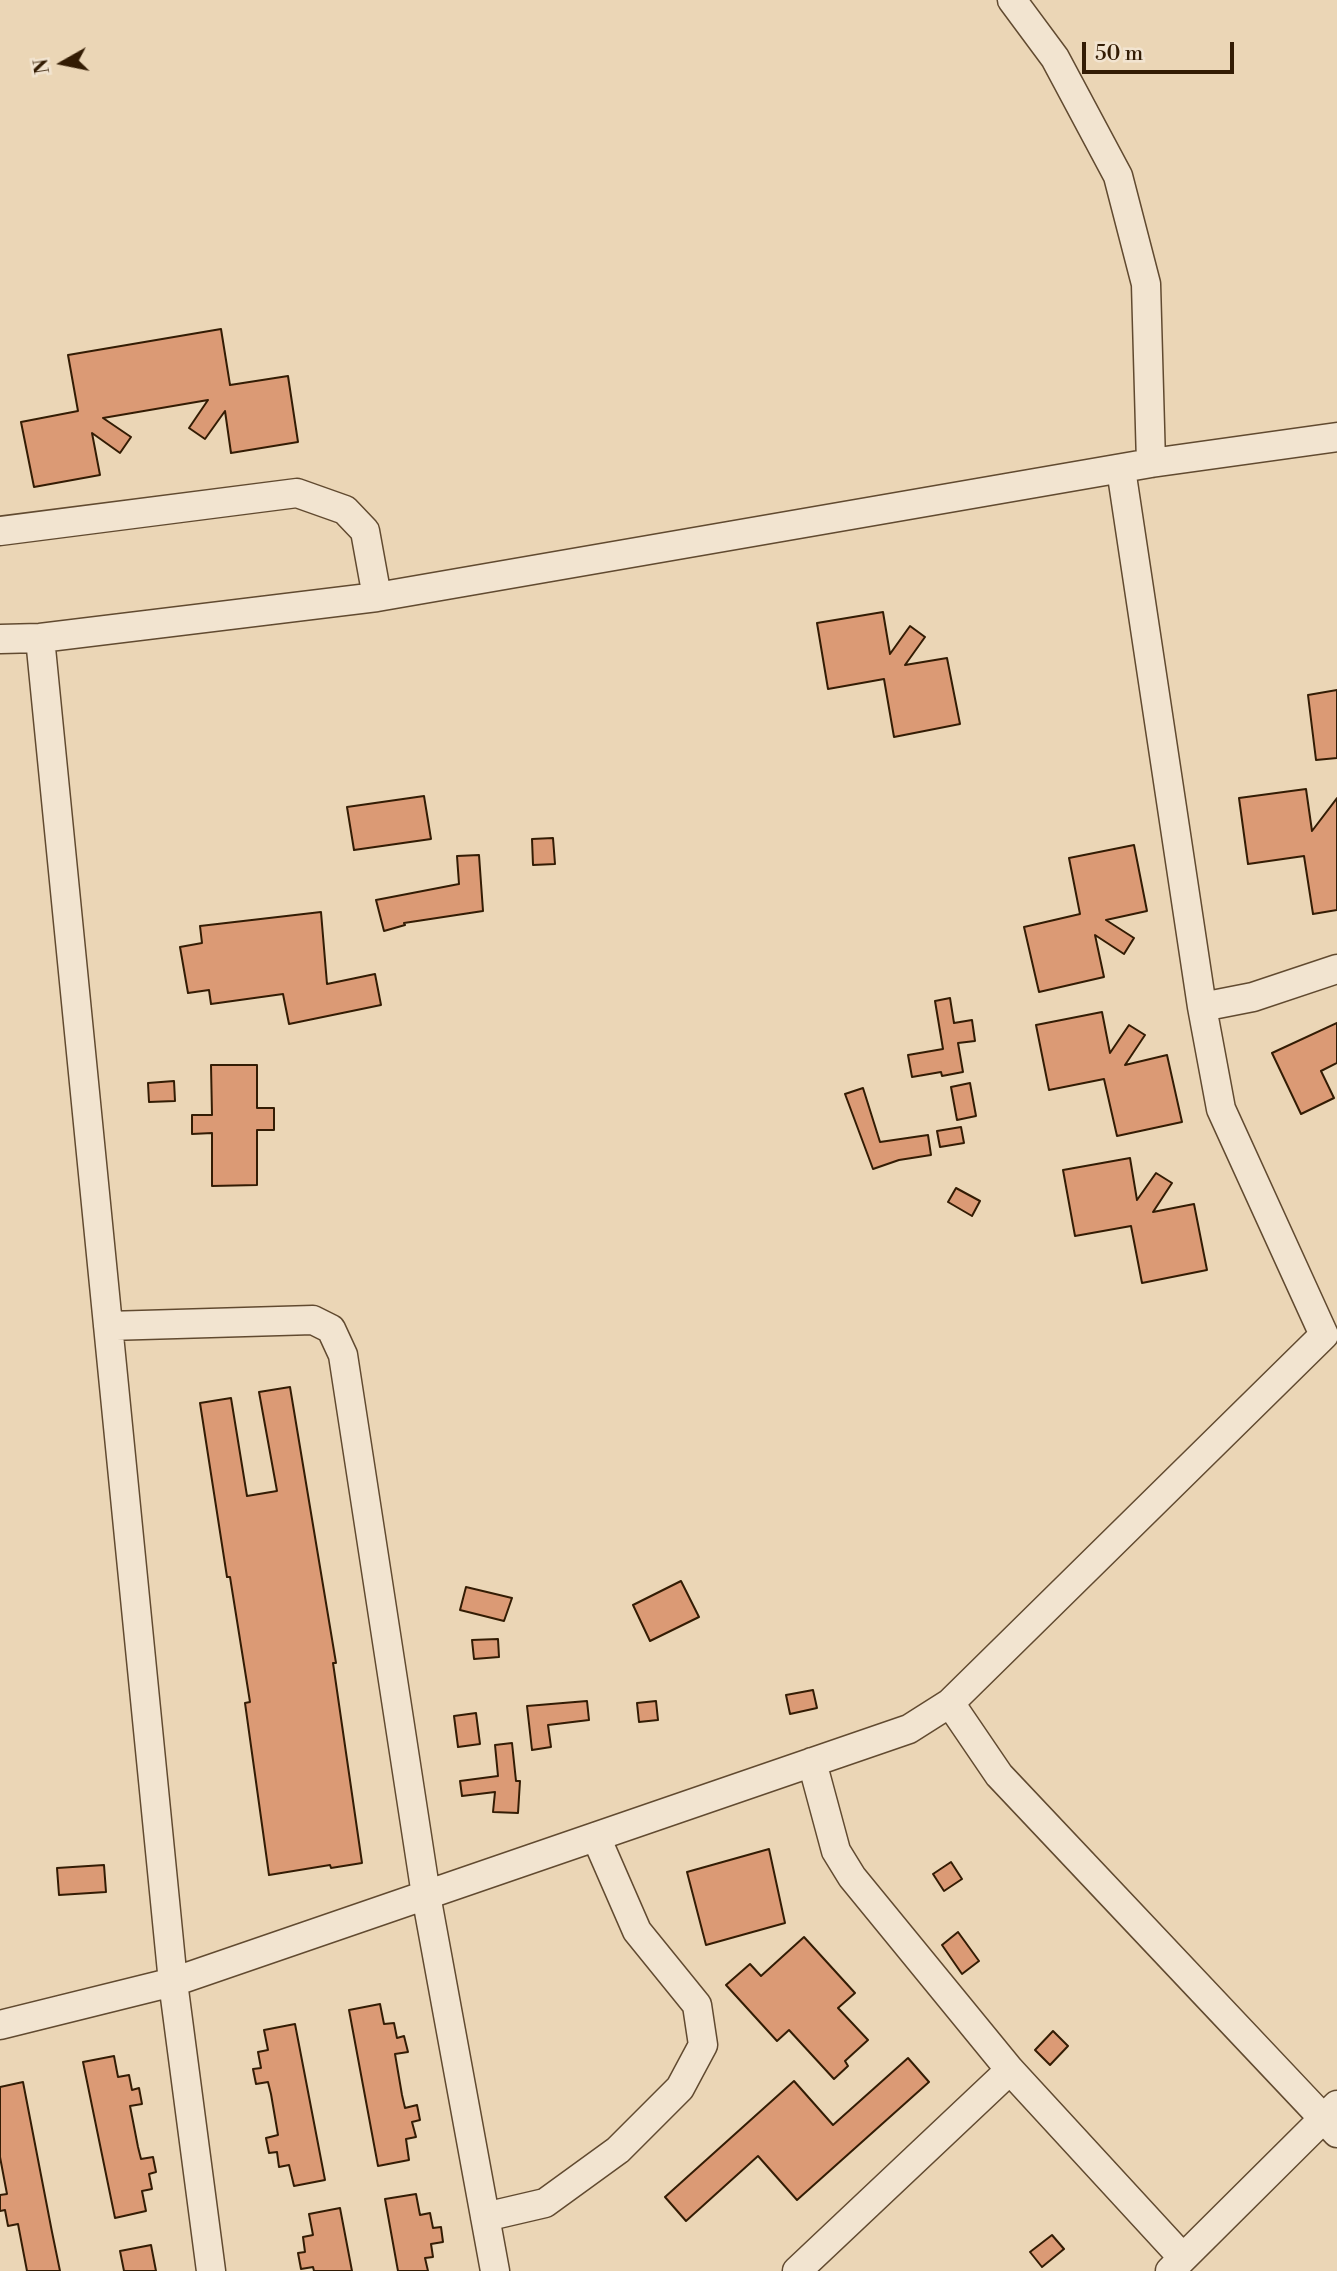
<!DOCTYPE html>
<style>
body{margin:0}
#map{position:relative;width:1337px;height:2271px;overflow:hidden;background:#ebd6b6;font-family:"Libre Bodoni",serif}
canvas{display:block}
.north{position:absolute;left:28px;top:28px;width:70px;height:70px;-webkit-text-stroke:5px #f2e4d0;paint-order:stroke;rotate:261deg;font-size:19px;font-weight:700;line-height:28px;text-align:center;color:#331c04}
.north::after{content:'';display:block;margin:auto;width:24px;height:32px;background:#331c04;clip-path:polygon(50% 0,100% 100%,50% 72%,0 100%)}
.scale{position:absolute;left:1082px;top:42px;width:152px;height:32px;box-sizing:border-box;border:4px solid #331c04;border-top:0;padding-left:9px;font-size:21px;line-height:24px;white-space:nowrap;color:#331c04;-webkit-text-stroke:5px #f2e4d0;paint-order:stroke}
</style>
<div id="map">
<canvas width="1337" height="2271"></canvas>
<div class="north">N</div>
<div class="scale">50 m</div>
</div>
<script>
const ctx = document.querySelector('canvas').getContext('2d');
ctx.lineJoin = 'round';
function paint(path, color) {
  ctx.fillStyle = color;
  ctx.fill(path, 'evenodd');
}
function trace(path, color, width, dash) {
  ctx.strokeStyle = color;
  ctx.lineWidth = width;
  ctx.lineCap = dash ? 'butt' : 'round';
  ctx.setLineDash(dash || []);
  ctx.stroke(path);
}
const building = new Path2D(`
 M221 329 230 385 288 376 298 442 231 453 225 411 205 439 189 428 208 400 103 418 131 437 120 453 92 433 100 475 34 487 21 422 78 411 68 355Z
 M883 612 890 654 910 626 925 637 905 665 947 658 960 724 894 737 884 679 828 689 817 623Z
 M1337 690V758L1316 760 1308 695Z
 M1306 789 1312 831 1337 798V910L1313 914 1304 856 1248 864 1239 798Z
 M424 796 431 839 354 850 347 807Z
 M553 838 555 864 533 865 532 839Z
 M1134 845 1147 911 1106 920 1134 938 1124 954 1095 935 1104 977 1039 992 1024 927 1080 914 1069 858Z
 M479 855 483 911 404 923 405 925 384 931 376 900 459 884 457 856Z
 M321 912 327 984 375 974 381 1005 289 1024 283 994 211 1004 209 990 188 993 180 947 202 943 200 926Z
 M950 998 954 1023 972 1020 975 1041 958 1043 963 1072 942 1076 941 1072 912 1077 908 1055 943 1049 935 1001Z
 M1102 1012 1110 1053 1129 1025 1145 1035 1125 1065 1167 1055 1182 1122 1117 1136 1104 1079 1049 1090 1036 1025Z
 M1337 1023V1063L1321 1071 1334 1098 1301 1114 1272 1053Z
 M211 1065H257V1108H274V1130H257V1185L212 1186V1133L192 1134V1115H212Z
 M174 1081 175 1101 149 1102 148 1083Z
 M970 1083 976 1116 957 1120 951 1087Z
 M863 1088 880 1142 928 1135 931 1155 899 1160 873 1169 845 1094Z
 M961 1127 964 1143 940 1147 937 1131Z
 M1130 1158 1137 1200 1156 1173 1172 1183 1153 1212 1194 1204 1207 1270 1142 1283 1131 1226 1075 1236 1063 1170Z
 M956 1188 980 1201 972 1216 948 1202Z
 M290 1387 336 1663H333L362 1863 331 1868 330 1865 269 1875 245 1703 250 1702 230 1577H227L200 1403 231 1398 247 1496 277 1491 259 1392Z
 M681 1581 699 1617 650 1641 633 1605Z
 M466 1587 512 1598 504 1621 460 1610Z
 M498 1639 499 1657 474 1659 472 1640Z
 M813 1690 817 1708 790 1714 786 1695Z
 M587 1701 589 1720 548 1725 551 1747 532 1750 527 1706Z
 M656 1701 658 1720 639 1722 637 1703Z
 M476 1713 480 1744 458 1747 454 1716Z
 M512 1743 516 1781H520L518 1813 493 1812 495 1792 462 1796 460 1781 498 1776 495 1745Z
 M769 1849 785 1923 706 1945 687 1872Z
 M951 1862 962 1879 944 1891 933 1874Z
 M104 1865 106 1892 59 1895 57 1868Z
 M958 1932 979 1961 962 1974 942 1945Z
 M804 1937 855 1993 838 2008 868 2040 845 2061 848 2066 834 2079 789 2030 777 2041 726 1985 750 1964 761 1976Z
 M380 2004 384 2024 394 2023 397 2038 404 2036 408 2052 395 2054 402 2095 405 2108 417 2105 420 2120 412 2122 416 2137 406 2139 409 2160 378 2166 349 2010Z
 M295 2024 325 2180 294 2186 289 2165 279 2167 277 2152 269 2153 266 2138 278 2135 271 2094 268 2082 256 2084 253 2069 261 2068 258 2052 268 2050 264 2030Z
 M1053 2031 1068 2046 1050 2065 1035 2050Z
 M114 2056 118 2077 129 2075 132 2090 139 2088 142 2104 130 2106 138 2147 141 2159 153 2157 156 2172 149 2174 152 2189 142 2191 146 2211 115 2218 83 2062Z
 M908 2058 929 2082 797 2200 758 2156 686 2221 665 2197 794 2081 833 2125Z
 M23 2082 52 2232 60 2271H27L18 2224 8 2226 5 2210 0 2211V2195L7 2194 0 2157V2087Z
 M416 2194 420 2215 430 2213 433 2228 441 2227 443 2242 431 2244 433 2257 425 2258 428 2271H398L385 2199Z
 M340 2208 352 2271H314L313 2267 301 2269 298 2253 305 2252 303 2237 313 2235 309 2214Z
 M1052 2235 1064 2249 1042 2267 1030 2252Z
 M151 2245 156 2271H124L120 2251Z`);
paint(building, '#db9a75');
trace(building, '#331c04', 2);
const minor = new Path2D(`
 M1012 0 1055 58 1118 176 1146 284 1151 463
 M0 531 297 493 345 510 365 531 377 597
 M40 638 173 1982 211 2271
 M0 639 40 638 377 597 1151 463 1337 437
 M1202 1007 1253 997 1337 969
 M108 1326 313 1320 331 1329 343 1355 426 1895 495 2271
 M950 1703 999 1775 1337 2133
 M812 1762 836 1851 852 1877 1010 2070 1183 2258
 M0 2025 173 1982 909 1729 950 1703 1324 1335 1221 1109 1202 1007 1121 469
 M485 2217 545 2203 618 2150 680 2088 703 2045 697 2005 637 1931 596 1837
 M797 2271 1010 2070
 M1170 2271 1337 2105`);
trace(minor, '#614a30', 31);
trace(minor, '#f2e4d0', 28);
</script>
